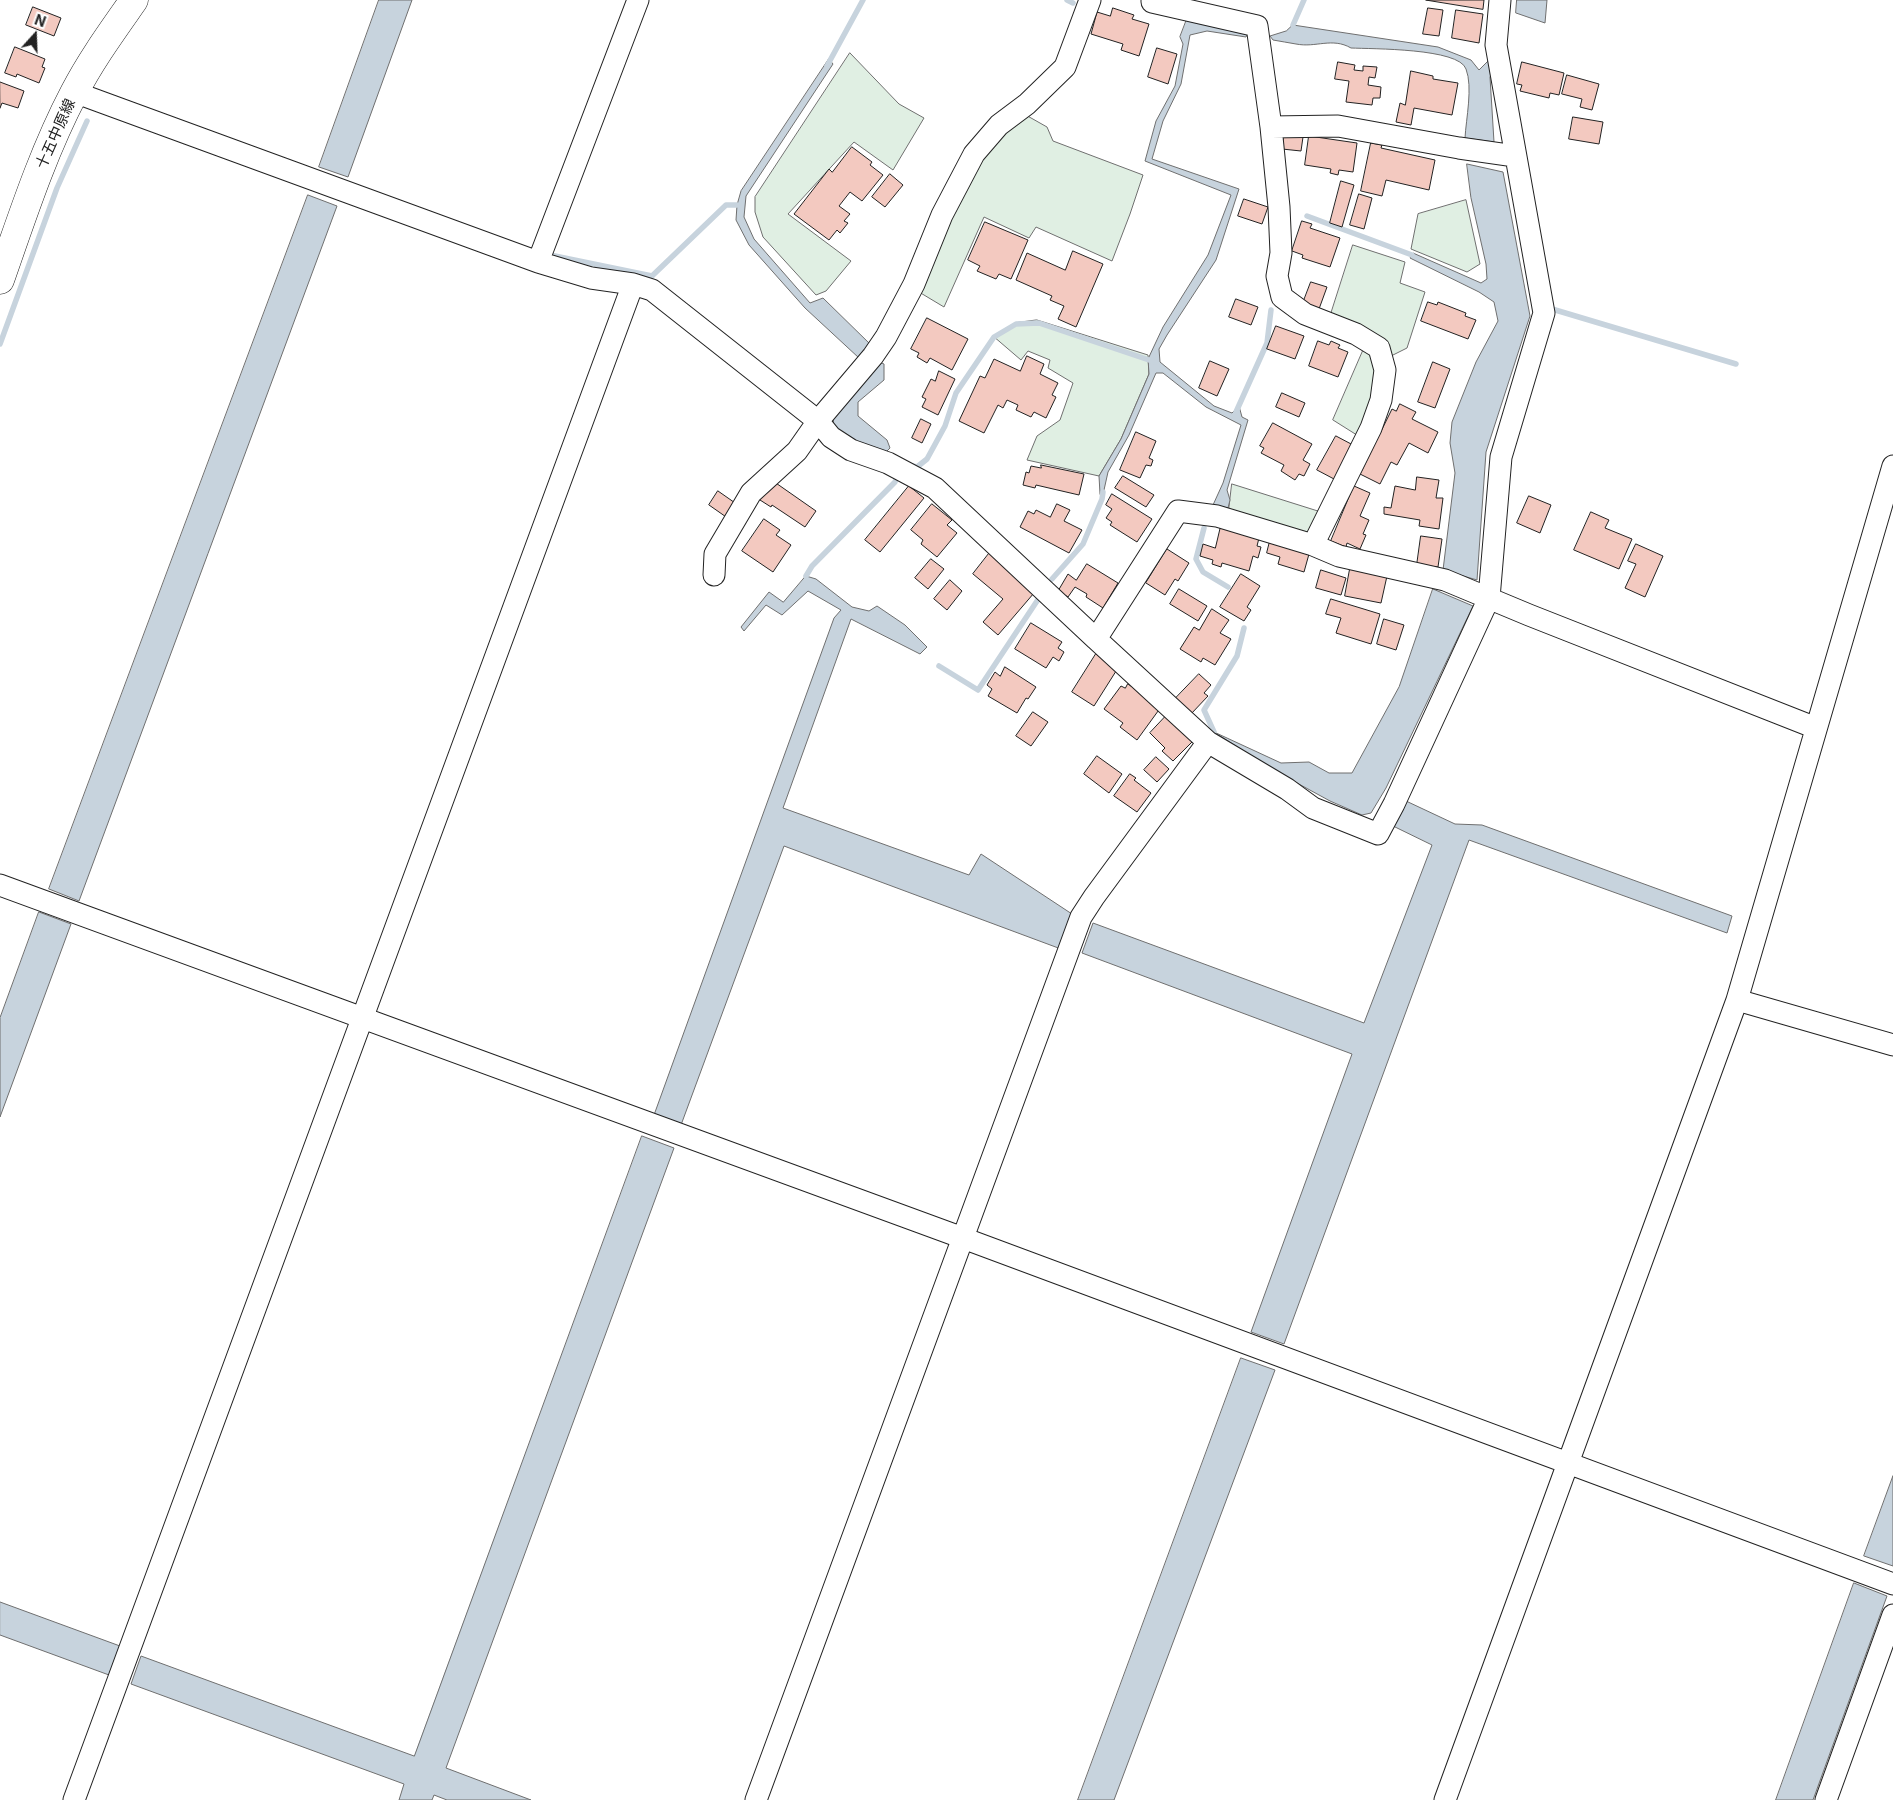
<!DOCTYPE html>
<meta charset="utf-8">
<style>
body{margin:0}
#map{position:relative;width:1893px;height:1800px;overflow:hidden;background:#fff;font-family:Inter,sans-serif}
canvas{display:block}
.north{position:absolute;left:10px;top:10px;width:50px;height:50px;-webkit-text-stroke:4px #fff;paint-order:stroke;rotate:20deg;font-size:14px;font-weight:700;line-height:20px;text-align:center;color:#222}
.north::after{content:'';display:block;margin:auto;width:18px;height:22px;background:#222;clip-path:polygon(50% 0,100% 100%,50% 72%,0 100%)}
</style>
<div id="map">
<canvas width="1893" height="1800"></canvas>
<div class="north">N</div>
</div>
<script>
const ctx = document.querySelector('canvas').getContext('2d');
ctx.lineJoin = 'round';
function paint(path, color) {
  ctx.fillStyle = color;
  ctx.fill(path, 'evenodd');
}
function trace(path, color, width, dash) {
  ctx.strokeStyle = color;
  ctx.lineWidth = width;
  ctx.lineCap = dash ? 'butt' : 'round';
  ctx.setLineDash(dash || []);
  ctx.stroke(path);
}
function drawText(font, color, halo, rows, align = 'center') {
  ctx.font = font + ' Inter,"Noto Sans JP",sans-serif';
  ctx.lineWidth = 4;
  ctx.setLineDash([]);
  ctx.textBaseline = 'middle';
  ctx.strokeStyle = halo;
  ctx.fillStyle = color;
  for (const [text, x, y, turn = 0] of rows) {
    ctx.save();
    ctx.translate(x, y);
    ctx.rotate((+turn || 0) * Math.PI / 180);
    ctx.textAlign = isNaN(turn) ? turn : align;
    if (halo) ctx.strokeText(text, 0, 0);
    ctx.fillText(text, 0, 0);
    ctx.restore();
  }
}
const green = new Path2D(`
 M850 53 899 104 924 118 893 170 854 142 788 214 851 261 826 291 816 295 763 237 755 212V197Z
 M1024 114 1047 127 1053 141 1143 175 1130 214 1112 261 1036 227 1029 238 984 217 944 307 919 292 952 213 986 152Z
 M1466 200 1480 264 1467 272 1411 249 1418 214Z
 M1353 245 1405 262 1400 283 1425 292 1407 348 1389 357 1330 317Z
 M1037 320 1148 355 1149 374 1121 439 1099 476 1027 460 1037 436 1060 420 1073 383 1048 368 1050 360 1028 351 1021 360 993 336 1015 323Z
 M1365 346 1377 364 1372 402 1360 437 1333 420Z
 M1232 484 1321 512 1310 535 1229 510Z`);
paint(green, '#e0efe3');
trace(green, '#6f6f6f', 1);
const water = new Path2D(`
 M379 0H412L348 177 319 167Z
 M1517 0H1547L1545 23 1516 13Z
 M1187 19 1248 33 1246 37 1207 31 1190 35 1181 84 1163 121 1152 159 1239 189 1216 260 1167 335 1159 349 1160 362 1214 406 1232 413 1239 406 1242 417 1248 420 1227 490 1230 500 1228 508 1213 505 1223 483 1241 425 1206 407 1163 373H1156L1129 435 1108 472 1102 499 1100 494 1099 476 1121 439 1149 374 1148 359 1163 327 1208 255 1231 195 1145 161 1156 121 1175 86 1183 44 1180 37Z
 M1293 25 1438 47 1471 60 1479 70 1490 59 1492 73 1490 77 1494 142 1465 138C1466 119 1473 87 1466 69 1459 48 1372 49 1351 48 1332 37 1316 48 1296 44 1288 43 1281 41 1273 40L1270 36 1286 31Z
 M829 59 833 64 746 196 744 217 754 239 810 303 823 298 870 344 859 358 805 308 749 245 736 220 737 205 741 191Z
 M1467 164 1503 172 1530 316 1486 452 1477 580 1443 570 1455 473 1450 443 1452 422 1476 362 1498 321 1494 302 1479 292 1410 258 1413 253 1481 283 1487 279 1486 264 1471 198Z
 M308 195 337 206 79 901 49 889Z
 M877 361 884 364V380L858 402V416L887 440 890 448 883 455 834 431 833 416Z
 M806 576 816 579 852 607 869 611 877 606 905 625 927 647 920 654 851 619 783 808 969 875 981 854 1072 914 1061 949 784 846 681 1125 654 1115 834 618 841 610 808 591 782 615 766 605 744 631 741 627 769 592 783 602Z
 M1433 589 1473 606 1386 788 1371 813 1362 815 1330 801 1275 771 1214 732 1281 763 1309 762 1329 773H1352L1399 687Z
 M1406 801 1455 824 1482 825 1732 916 1727 933 1469 840 1284 1344 1251 1332 1352 1054 1082 953 1093 923 1364 1023 1432 845 1393 826Z
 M39 912 71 924 0 1117V1018Z
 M642 1136 674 1148 446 1768 531 1800H447L434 1795 432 1800H399L404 1784 131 1684 141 1656 414 1756Z
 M1241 1358 1275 1370 1114 1800H1078Z
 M1893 1476V1566L1864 1556Z
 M1854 1583 1887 1596 1813 1800H1776Z
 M0 1602 120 1646 109 1675 0 1635Z`);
paint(water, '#c7d3dd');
trace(water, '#6f6f6f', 1);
trace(new Path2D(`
 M1067 0 1073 3
 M1293 25 1304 0
 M827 66 863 0
 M1307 216 1412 255
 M550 255 652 276 726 205H737
 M1552 309 1736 364
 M0 344 57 188 87 121
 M1236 412 1267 343 1271 310
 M912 466 917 467 927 459 945 426 956 393 994 337 1016 324 1039 323 1155 362
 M1204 528 1196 559 1203 572 1228 587
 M806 576 812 566 895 482 899 473
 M1052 579 1083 544 1102 499 1103 492
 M939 666 978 690 1039 598
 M1214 732 1204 710 1237 656 1244 628`), '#c7d3dd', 5.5);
const building = new Path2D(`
 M1426 0H1484L1483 9Z
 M33 7 61 18 54 36 26 25Z
 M1113 8 1134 15 1132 19 1149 24 1139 56 1121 50 1123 44 1091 34 1097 12 1110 16Z
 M1428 8 1443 10 1439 36 1423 34Z
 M1456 10 1483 14 1479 43 1452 38Z
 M15 47 45 59 42 67 45 68 39 83 17 74 16 77 5 73Z
 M1157 48 1177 54 1168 84 1148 77Z
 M1338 62 1355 65 1354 70 1363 71V66L1377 67 1375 78 1369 77 1368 85 1381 87 1380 98H1373L1372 105 1346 102 1349 81 1335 79Z
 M1522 62 1564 73 1559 95 1550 93 1549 98 1520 91 1522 85 1517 84Z
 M1411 71 1433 76V79L1458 83 1452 115 1414 108 1411 125 1396 122 1400 103 1405 105Z
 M1567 75 1599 84 1592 110 1580 107 1582 99 1562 94Z
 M0 82 24 91 18 108 2 103 0 108Z
 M1573 117 1603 122 1599 144 1569 139Z
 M1284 135 1303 137 1301 151 1282 149Z
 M1309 136 1357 143 1353 172 1339 170 1338 175 1330 173 1331 169 1305 165Z
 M1371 143 1382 145 1381 148 1435 160 1429 190 1386 180 1382 196 1361 191Z
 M852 147 872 162 870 165 883 175 862 201 850 192 839 206 850 214 844 221 848 223 840 233 837 230 829 240 794 214 829 169 832 172Z
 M890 174 903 185 885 207 872 197Z
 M1341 181 1354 185 1342 227 1330 223Z
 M1359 194 1372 198 1364 229 1350 225Z
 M1244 199 1268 207 1262 224 1238 216Z
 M1302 221 1312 224 1310 228 1340 238 1330 267 1302 258 1303 255 1292 251Z
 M985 222 1028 240 1011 279 999 274 996 279 977 271 980 266 968 260Z
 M1073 251 1103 264 1076 327 1058 319 1064 306 1050 300 1052 296 1016 280 1027 253 1065 270Z
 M1311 282 1327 287 1319 309 1303 303Z
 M1236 299 1258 307 1251 325 1229 317Z
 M1428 302 1437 305 1438 302 1466 313 1465 316 1476 320 1468 339 1421 321Z
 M927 318 968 339 952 370 930 358 927 363 917 357 919 353 911 349Z
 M1276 326 1304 336 1295 359 1267 349Z
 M1318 341 1329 345 1331 341 1340 345 1338 348 1348 352 1338 377 1309 366Z
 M1027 356 1044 364 1040 374 1058 383 1052 395 1056 397 1046 418 1034 412 1031 417 1016 410 1018 405 1007 400 1003 408 998 405 984 433 959 421 980 376 985 378 994 359 1020 371Z
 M1210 361 1229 369 1217 396 1199 388Z
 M1433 362 1450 369 1435 408 1418 402Z
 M939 371 955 379 938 415 922 407 926 399 922 397 931 379 935 381Z
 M1282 393 1305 403 1299 417 1276 407Z
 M1400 404 1416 412 1412 419 1438 432 1428 453 1409 443 1397 465 1391 462 1380 484 1360 474 1392 409 1396 411Z
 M921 419 931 424 922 443 912 438Z
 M1273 423 1312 444 1303 460 1310 464 1304 476 1299 474 1295 480 1281 471 1284 465 1261 453 1264 448 1260 446Z
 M1136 432 1156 441 1149 458 1153 460 1151 466 1146 465 1140 478 1120 470Z
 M1336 436 1353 445 1334 479 1317 470Z
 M1041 465 1084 474 1079 495 1036 485 1035 488 1023 485 1026 472 1029 473 1031 466 1041 468Z
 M1123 476 1154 495 1146 507 1115 488Z
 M1417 477 1439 480 1436 498H1443L1439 529 1419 526 1420 520 1384 514V507L1391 508 1395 486 1415 490Z
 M773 481 816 511 805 527 772 505 771 507 760 500Z
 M909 486 924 498 880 552 865 540Z
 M1354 486 1370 493 1360 516 1369 520 1363 534 1366 535 1360 549 1347 543 1346 547 1331 541Z
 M718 491 738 505 729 519 709 505Z
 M1112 494 1152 519 1137 542 1110 525 1112 522 1106 518 1112 509 1106 505Z
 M1529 496 1551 505 1540 533 1517 523Z
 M932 504 952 520 947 525 957 533 937 557 921 544 923 540 911 530Z
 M1057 504 1070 510 1064 521 1082 530 1069 553 1020 527 1028 511 1034 514 1036 510 1050 517Z
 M1591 512 1609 520 1605 528 1632 539 1619 569 1574 550Z
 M764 519 780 530 776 535 791 545 773 572 742 551Z
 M1221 526 1259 538 1257 546 1261 547 1258 558 1253 556 1249 571 1222 563 1221 567 1212 564 1213 560 1200 556 1203 544 1215 548Z
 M1421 536 1442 539 1438 567 1417 565Z
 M1270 541 1309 554 1304 572 1278 564 1280 557 1267 553Z
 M1636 544 1663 556 1645 597 1625 588 1636 564 1628 561Z
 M1167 549 1189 563 1178 581 1175 579 1165 595 1146 583Z
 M991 551 1034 593 998 635 983 622 1003 599 973 574Z
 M931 559 944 569 928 589 915 578Z
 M1087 564 1118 583 1103 608 1086 597 1087 594 1075 587 1068 597 1058 591 1068 574 1076 580Z
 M1350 569 1387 576 1381 603 1345 596Z
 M1321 570 1346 578 1341 595 1316 588Z
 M1241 574 1260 586 1247 607 1251 610 1244 621 1220 607Z
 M950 580 962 591 947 610 934 599Z
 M1179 589 1207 606 1198 621 1170 604Z
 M1331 599 1380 614 1371 644 1336 633 1341 618 1326 614Z
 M1212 609 1229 620 1220 633 1231 639 1215 665 1203 658 1201 662 1180 649 1194 627 1199 630Z
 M1384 619 1404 625 1396 650 1377 644Z
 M1031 623 1062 642 1058 648 1064 652 1059 661 1053 657 1046 668 1015 649Z
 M1096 654 1118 668 1094 706 1072 692Z
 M1005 667 1036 687 1028 699 1026 698 1017 713 988 696 992 689 987 685 995 672 1000 676Z
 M1199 674 1211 685 1204 693 1208 696 1191 714 1175 699Z
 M1128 684 1161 707 1137 740 1120 727 1123 723 1104 709 1121 686 1125 688Z
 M1033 712 1048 722 1031 746 1016 736Z
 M1166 716 1193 741 1173 761 1162 751 1165 748 1150 733Z
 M1097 756 1122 774 1109 793 1084 774Z
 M1156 757 1169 769 1157 782 1144 770Z
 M1130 774 1136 778 1134 780 1151 793 1137 812 1114 796Z`);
paint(building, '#f3c9c0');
trace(building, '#222', 1);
const minor = new Path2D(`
 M1152 0V2L1257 26 1271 127 1279 207 1281 253 1277 276 1282 297 1305 314 1356 334 1379 348 1385 370 1381 400 1371 428 1313 545 1217 516 1178 511 1096 639 1208 742
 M74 92 538 262 591 278 633 284 652 290 818 421 873 356 886 337 914 284 942 215 974 154 999 125 1027 104 1065 67 1090 0
 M1271 127 1338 126 1459 148 1515 156
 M538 262 638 0
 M1313 545 1339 556 1445 580 1529 615 1816 728
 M714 575 715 554 751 493 797 451 818 421 831 437 851 450 888 463 935 488 1096 639
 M0 885 963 1238 1893 1584
 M1737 1000 1893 1045
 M74 1800 633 284
 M756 1800 1081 917 1094 897 1208 742 1287 789 1313 808 1378 834 1394 804 1489 598 1501 457 1544 313 1496 45 1500 0
 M1445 1800 1737 1000 1893 466
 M1826 1800 1893 1615`);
const major = new Path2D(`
 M0 280C22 217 43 152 74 93 91 60 113 30 134 0`);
trace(minor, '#222', 23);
trace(major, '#222', 29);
trace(minor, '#fff', 21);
trace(major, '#fff', 28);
drawText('15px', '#222', '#fff', [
 ["十五中原線",56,134,-66]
]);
</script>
